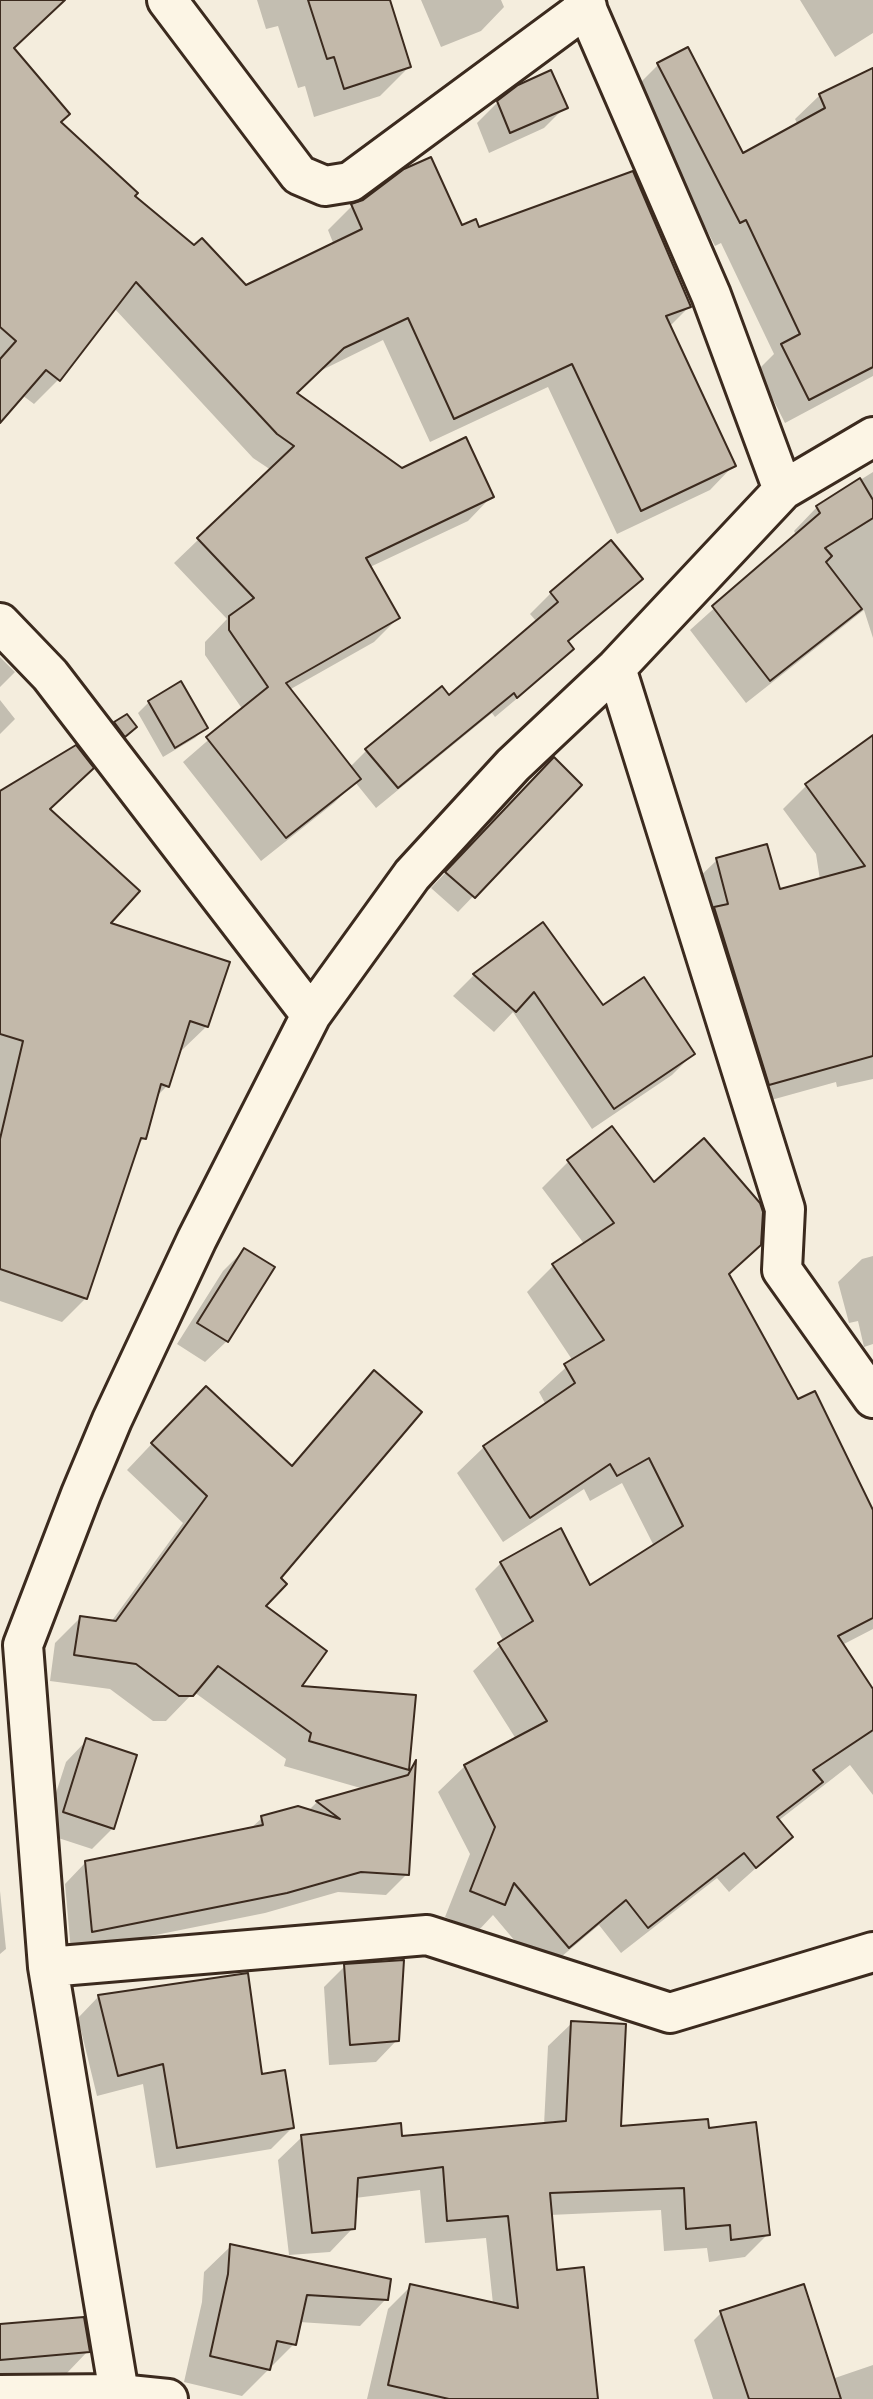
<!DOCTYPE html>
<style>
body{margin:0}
canvas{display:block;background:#f4eddd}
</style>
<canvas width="873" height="2399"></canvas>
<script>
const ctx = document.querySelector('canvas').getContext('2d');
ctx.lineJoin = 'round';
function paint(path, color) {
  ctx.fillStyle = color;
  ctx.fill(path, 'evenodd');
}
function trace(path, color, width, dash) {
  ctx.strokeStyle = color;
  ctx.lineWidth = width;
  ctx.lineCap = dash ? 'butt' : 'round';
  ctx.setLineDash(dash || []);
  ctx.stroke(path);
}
paint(new Path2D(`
 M0 0H65L13 49 59 123 132 196 246 287 334 245 328 230 352 206 478 229 689 307 669 327 734 465 710 490 617 534 548 387 430 442 383 340 318 372 295 394 401 470 492 496 468 521 370 567 398 618 374 642 289 690 350 767 367 750 449 697 537 622 530 614 551 593 640 579 567 643 572 649 551 670 495 717 492 713 376 808 355 782 334 803 261 861 183 762 243 710 205 655V642L227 619 174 563 271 470 253 458 114 308 58 380 34 404 22 395 0 420Z
 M257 0H388L409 67 380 96 314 117 305 86 298 88 278 26 266 29Z
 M421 0H501L504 7 481 31 441 47Z
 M800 0H873V33L835 57Z
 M658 65 742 156 798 125 795 119 820 95 873 70V376L785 423 758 370 774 354 721 243 715 246 634 89Z
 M498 102 565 107 544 128 489 153 477 123Z
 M873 472V638L864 610 746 703 690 630 796 535 794 531 817 507Z
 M0 657 15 672 0 687Z
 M0 700 15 719 0 734Z
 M149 702 206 727 195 738 163 757 138 713Z
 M873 737V1079L837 1087 836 1082 746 1107 693 883 717 860 778 891 820 880 816 854 783 809 806 786Z
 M538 775 580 785 458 912 431 888Z
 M0 793 48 810 108 924 207 1026 182 1050 179 1049 167 1086 155 1098 144 1138 136 1147 86 1298 62 1322 0 1301Z
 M542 925 602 1008 693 1054 672 1075 592 1129 513 1012 494 1032 453 996 474 975Z
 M611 1129 654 1185 760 1245 728 1276 797 1402 814 1393 873 1509V1629L842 1645 873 1692V1795L850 1765 778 1821 791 1837 729 1892 717 1878 621 1953 599 1925 542 1973 493 1915 478 1931 445 1917 470 1854 438 1792 465 1766 516 1739 473 1671 504 1642 475 1589 501 1563 589 1587 654 1546 622 1483 590 1501 584 1489 503 1542 457 1473 484 1447 546 1405 539 1392 573 1361 527 1292 553 1266 585 1245 542 1188 568 1162Z
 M244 1250 227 1341 205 1362 177 1344 223 1271Z
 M873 1256V1344L864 1347 858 1321 849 1323 838 1282 862 1259Z
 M374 1373 263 1606 299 1687 414 1697 407 1771 414 1765 407 1874 386 1895 338 1892 265 1913 71 1952 65 1884 86 1862 250 1829 262 1818 308 1811 317 1802 364 1789 284 1766 286 1759 194 1692 166 1721H153L110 1689 50 1681 55 1643 81 1617 111 1622 183 1523 127 1470 180 1414 290 1467Z
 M87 1740 113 1828 92 1849 43 1833 66 1762Z
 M0 1891 6 1949 0 1954Z
 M345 1966 397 2040 376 2062 329 2065 324 1987Z
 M99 1996 261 2076 292 2128 271 2149 156 2168 143 2084 97 2096 78 2018Z
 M572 2023 619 2128 708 2130 768 2234 745 2257 709 2262 707 2248 664 2251 661 2210 550 2215 556 2272 596 2399H367L388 2309 411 2286 493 2304 486 2238 425 2243 420 2190 355 2198 353 2228 330 2252 289 2255 278 2160 302 2137H401L544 2125 548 2046Z
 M231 2246 386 2299 360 2326 299 2322 294 2344 242 2396 184 2382 202 2302 204 2272Z
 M721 2313 832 2379 873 2365V2399H713L694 2340Z
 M0 2326 88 2351 67 2373 0 2378Z`), '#0003');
const building = new Path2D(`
 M0 0H65L14 48 70 114 61 122 138 193 135 196 194 245 202 238 246 285 362 229 351 204 363 200 404 169 431 157 462 225 476 219 479 227 633 171 691 307 666 316 736 466 641 511 572 364 454 419 408 318 344 348 297 393 402 468 466 437 494 497 366 558 400 618 286 683 361 779 286 838 206 737 268 687 229 630V616L254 598 197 538 294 446 277 434 136 282 60 381 46 370 0 423V359L16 341 0 327Z
 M308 0H390L411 67 344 89 334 57 327 59Z
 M688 47 743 153 825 108 819 94 873 68V367L809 400 781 344 800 334 746 220 740 223 657 63Z
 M551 70 568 108 510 133 497 101 518 85Z
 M860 478 873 500V518L825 548 832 556 826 562 862 609 770 681 712 606 820 513 816 506Z
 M611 540 643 579 568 641 574 649 517 698 514 693 398 788 365 749 442 686 449 695 558 602 550 592Z
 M181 681 208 728 175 748 148 701Z
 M127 714 137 727 125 737 114 722Z
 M873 735V1056L769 1085 714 907 728 904 716 858 767 844 780 889 865 866 805 784Z
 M76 745 94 768 50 809 140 891 111 923 230 962 208 1027 190 1021 169 1087 161 1084 146 1139 141 1138 87 1299 0 1269V1139L23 1041 0 1034V791Z
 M554 757 582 785 475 898 445 872Z
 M543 922 603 1005 644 977 695 1054 614 1109 534 992 516 1012 473 974Z
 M612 1126 654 1182 704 1138 760 1203 763 1212 761 1245 729 1274 798 1399 815 1391 873 1510V1618L838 1636 873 1689V1730L813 1770 823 1782 777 1817 793 1837 756 1868 744 1853 648 1928 626 1900 569 1948 514 1883 505 1905 470 1891 495 1827 464 1765 547 1721 498 1643 533 1621 500 1562 561 1528 590 1585 683 1526 649 1458 617 1476 610 1464 530 1518 483 1446 575 1383 564 1364 604 1340 552 1264 614 1223 567 1160Z
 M244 1248 275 1267 228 1342 197 1323Z
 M374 1370 422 1412 281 1578 287 1584 266 1606 327 1651 302 1686 416 1695 409 1770 309 1741 311 1733 218 1666 193 1696H179L136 1664 74 1655 80 1616 116 1621 207 1496 151 1443 206 1386 292 1466Z
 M86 1738 137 1755 114 1829 63 1812Z
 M416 1760 409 1875 361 1872 287 1893 92 1932 85 1861 263 1825 261 1816 298 1806 340 1819 316 1801 408 1775Z
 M404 1960 399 2041 350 2045 344 1964Z
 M248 1973 262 2074 285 2070 294 2128 177 2148 163 2064 118 2076 98 1995Z
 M571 2021 626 2024 621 2126 708 2119 709 2128 756 2122 770 2235 731 2240 730 2225 686 2229 684 2188 550 2193 557 2270 584 2267 598 2399H449L388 2385 410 2284 518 2308 508 2216 447 2221 443 2167 358 2178 355 2229 312 2233 301 2135 401 2123 402 2136 566 2121Z
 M230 2244 391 2279 388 2300 307 2295 296 2345 277 2341 270 2370 210 2356 228 2274Z
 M804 2284 841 2399H749L720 2311Z
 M84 2317 90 2352 0 2360V2324Z`);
paint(building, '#c3b9aa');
trace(building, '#3b2a1e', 2);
const street = new Path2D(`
 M167 0 299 175 325 186 350 182 587 7
 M583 0 711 295 783 490
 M0 623 50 675 311 1015
 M616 668 785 1209 782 1270 873 1398
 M48 1967 427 1935 670 2013 873 1952
 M0 2395 119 2394 168 2399
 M120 2399 48 1967 23 1645 81 1494 112 1420 197 1239 311 1015 412 875 513 765 616 668 783 490 873 437`);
trace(street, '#3b2a1e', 44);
trace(street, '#fcf5e5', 38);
</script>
